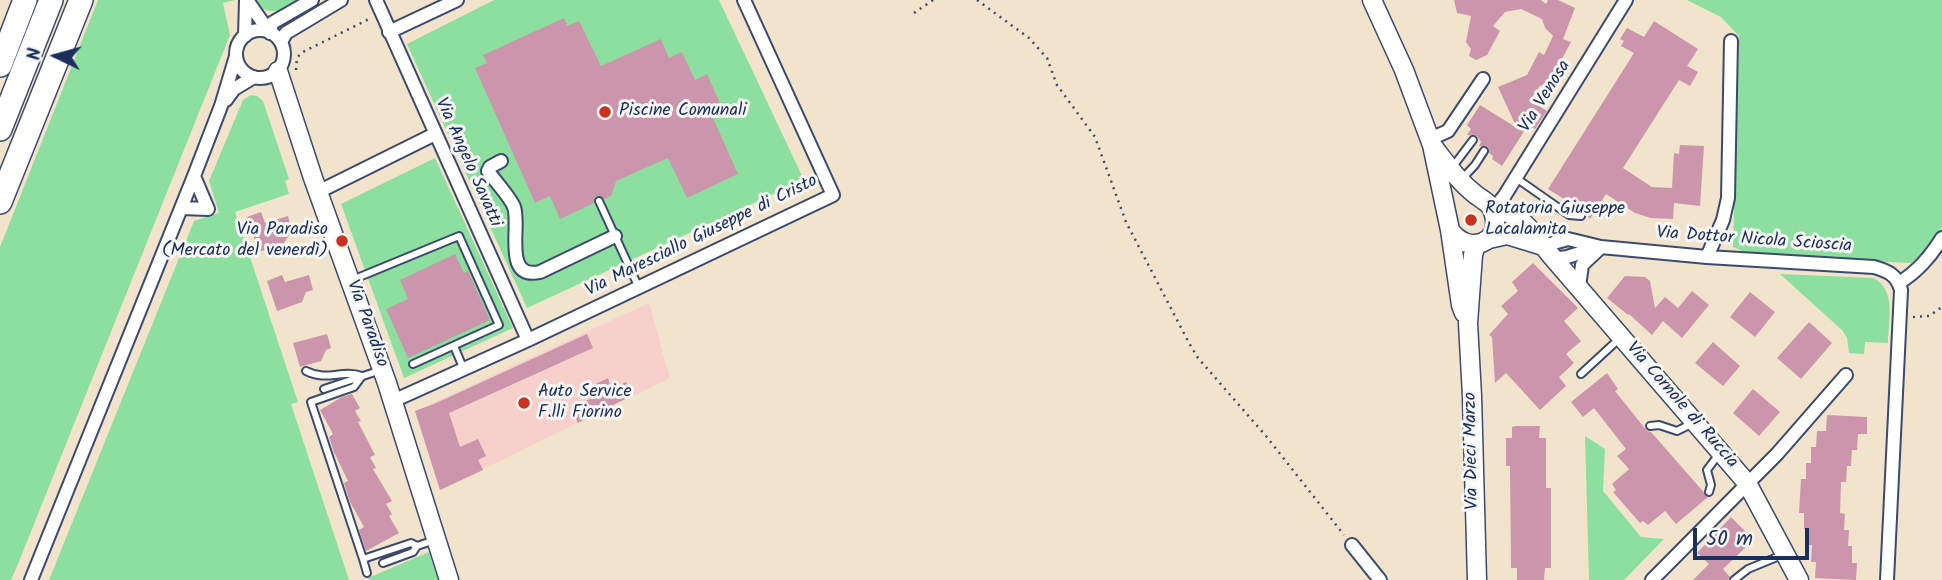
<!DOCTYPE html>
<meta charset="utf-8">
<style>
body{margin:0}
#map{position:relative;width:1942px;height:580px;overflow:hidden;background:#f2e4cc;font-family:Kalam,sans-serif}
canvas{display:block}
.north{position:absolute;left:21px;top:21px;width:70px;height:70px;-webkit-text-stroke:5px #f6f6f2;paint-order:stroke;rotate:275deg;font-size:19px;font-weight:700;line-height:28px;text-align:center;color:#1b2f5e}
.north::after{content:'';display:block;margin:auto;width:24px;height:32px;background:#1b2f5e;clip-path:polygon(50% 0,100% 100%,50% 72%,0 100%)}
.scale{position:absolute;left:1693px;top:528px;width:116px;height:32px;box-sizing:border-box;border:4px solid #1b2f5e;border-top:0;padding-left:9px;font-size:21px;line-height:24px;white-space:nowrap;color:#1b2f5e;-webkit-text-stroke:5px #f6f6f2;paint-order:stroke}
</style>
<div id="map">
<canvas width="1942" height="580"></canvas>
<div class="north">N</div>
<div class="scale">50 m</div>
</div>
<script>
const ctx = document.querySelector('canvas').getContext('2d');
ctx.lineJoin = 'round';
function paint(path, color) {
  ctx.fillStyle = color;
  ctx.fill(path, 'evenodd');
}
function trace(path, color, width, dash) {
  ctx.strokeStyle = color;
  ctx.lineWidth = width;
  ctx.lineCap = dash ? 'butt' : 'round';
  ctx.setLineDash(dash || []);
  ctx.stroke(path);
}
function drawText(font, color, halo, rows, align = 'center') {
  ctx.font = font + ' Kalam,sans-serif';
  ctx.lineWidth = 6;
  ctx.setLineDash([]);
  ctx.textBaseline = 'middle';
  ctx.strokeStyle = halo;
  ctx.fillStyle = color;
  for (const [text, x, y, turn = 0] of rows) {
    ctx.save();
    ctx.translate(x, y);
    ctx.rotate((+turn || 0) * Math.PI / 180);
    ctx.textAlign = isNaN(turn) ? turn : align;
    if (halo) ctx.strokeText(text, 0, 0);
    ctx.fillText(text, 0, 0);
    ctx.restore();
  }
}
paint(new Path2D(`
 M649 303 670 378 440 490 415 411Z`), '#f7d0cb');
paint(new Path2D(`
 M98 0H235L223 3 230 35 18 564 11 580H0V247Z
 M256 0H304L290 9 288 6C276 13 262 14 256 0Z
 M494 0H719L804 180 527 308 407 44Z
 M1687 0H1942V227L1930 248 1911 263 1754 256 1733 247 1739 36 1721 17Z
 M251 95 257 96 263 101 289 179 285 181 289 194 235 212 298 402 291 404 349 580H49L194 221 219 213 209 181 243 100Z
 M435 158 513 328 404 378 341 204Z
 M1780 274 1873 278C1897 289 1888 321 1888 343L1865 342 1864 354 1849 353 1847 338 1843 331Z
 M1585 436 1605 449 1603 491 1641 537 1664 539 1624 580H1589Z
 M429 552 438 580H370L368 578Z`), '#8ddf9f');
paint(new Path2D(`
 M1454 0H1541L1546 4 1548 0H1558L1575 8 1563 39 1571 42 1562 59H1564L1555 81 1540 86 1530 100 1547 111 1535 129 1528 125 1502 166 1492 159 1493 156 1489 153 1488 147 1479 146 1481 142 1477 136 1467 135 1471 129 1467 125 1480 105 1517 128 1498 87 1527 75 1539 52 1544 55 1553 36 1545 28 1542 19 1521 9 1505 12 1493 26 1500 31 1487 55 1476 60 1469 56 1471 49 1466 42 1471 16 1457 13Z
 M564 18 567 26 579 21 601 66 661 39 669 58 682 52 695 80 707 74 723 110 712 116 738 174 687 198 668 158 616 181 611 196 604 199 597 196 594 198V203L560 219 550 196 535 203 475 68 487 63 483 55Z
 M1654 21 1698 49 1687 66 1698 72 1690 86 1679 80 1623 168 1652 187 1672 188 1674 153 1679 154 1680 145 1704 146 1700 206 1674 203 1673 219 1651 218 1635 213 1606 194 1590 219 1585 212 1548 189 1634 53 1621 46 1624 41 1620 39 1627 28 1644 37Z
 M261 212 265 223 288 216 292 231 284 243 259 252 247 217Z
 M455 254 464 273 468 271 490 320 408 358 386 309 408 299 400 280Z
 M1533 263 1578 308 1564 321 1581 341 1566 354 1574 363 1559 377 1566 386 1540 410 1506 373 1495 383 1492 337 1489 335 1508 314 1501 306 1518 291 1512 282Z
 M282 275 285 282 309 275 313 290 306 292 302 302 277 311 267 281Z
 M1625 276 1645 277 1650 281 1655 308 1665 297 1678 308 1692 291 1709 305 1682 338 1663 321 1652 335 1629 314 1628 315 1607 298Z
 M1750 292 1775 312 1755 337 1730 317Z
 M1809 322 1832 343 1801 379 1777 358Z
 M327 334 331 348 326 350 321 361 300 367 293 343Z
 M587 334 593 348 449 413 460 447 478 439 486 456 478 460 483 470 440 490 415 411 434 404Z
 M1713 342 1740 366 1723 386 1695 363Z
 M1607 373 1618 389 1615 391 1647 431 1651 432 1708 497 1676 524 1665 511 1648 525 1643 521 1640 523 1613 492 1616 490 1612 484 1629 469 1617 456 1626 449 1594 408 1583 417 1571 402Z
 M608 378 611 389 626 382 633 395 578 423 571 408 590 399 585 389Z
 M1753 389 1780 412 1759 436 1733 413Z
 M352 394 360 408 355 411 361 421 358 422 375 455 370 457 376 468 373 469 392 501 386 504 392 514 389 516 399 533 366 551 359 530 364 527 350 502 344 483 348 481 334 452 329 437 333 434 320 410 342 397Z
 M1827 415 1867 417V434H1858L1857 450H1852L1851 466H1847L1846 482H1841L1840 513 1845 514 1844 530H1849L1848 546H1852V563H1857L1856 580 1815 578 1816 562H1811L1812 545H1807L1808 529H1804V513H1799L1801 479H1806V463H1811V447H1816L1817 431H1826Z
 M1515 426H1540L1539 438H1546V488H1551V568H1545L1544 580H1517V568H1511L1510 466H1506V438H1512V427Z
 M1731 517 1752 538 1744 545 1746 547 1723 569 1730 577 1728 580H1693L1709 564 1697 553Z`), '#cb96ab');
const lane = new Path2D(`
 M1451 169 1473 140
 M1516 178 1569 215 1581 216
 M1461 180 1475 165 1484 151
 M599 201 639 288
 M352 280 459 236 499 325 413 364
 M454 346 464 370
 M306 371C328 382 341 369 362 376L354 387 311 402 363 559 411 543 417 546
 M1581 374 1620 338
 M324 389 381 370
 M1650 426 1659 425 1677 431 1693 423
 M1709 492 1711 485 1707 470 1719 454
 M363 559 367 573
 M383 563 413 552 417 546 435 540
 M1734 580 1748 569 1782 555`);
const street = new Path2D(`
 M247 0 270 33
 M376 0 528 340
 M236 54a24 24 0 1 1 48 0a24 24 0 1 1-48 0Z
 M389 32 457 0
 M270 33 272 23 312 0
 M245 36 246 0
 M281 42 286 33 341 0
 M226 100 234 89 254 77
 M1430 139 1448 131 1483 79
 M501 161 490 167 488 171C494 180 511 198 514 207 521 226 502 280 540 272L615 236
 M318 192 435 134
 M182 208 208 209 194 176
 M1493 210 1505 195 1626 0
 M1543 246 1568 239 1601 247 1707 257 1874 267C1888 271 1897 275 1901 290L1887 580
 M1707 257 1723 220 1728 198 1731 41
 M1554 259 1567 257 1600 247
 M1899 283C1918 271 1930 257 1942 238
 M1579 287 1582 265 1598 250
 M393 401 528 340 833 195 744 0
 M1352 545 1380 580
 M31 580 194 176 221 106 236 56
 M1652 580 1777 454 1846 375`);
const secondary = new Path2D(`
 M1372 0 1404 70 1432 145 1450 230C1468 256 1502 243 1494 215 1492 204 1484 201 1476 195 1458 181 1446 163 1432 145
 M278 71 313 178 387 383 449 580
 M1493 210C1523 211 1536 238 1554 259L1747 483 1799 580
 M1450 230 1461 305 1464 313
 M1489 239 1507 235 1543 246
 M1476 245 1473 255 1468 323 1472 396 1477 580`);
const highway = new Path2D(`
 M0 65 25 0
 M0 129 51 0
 M0 202 81 0`);
trace(lane, '#3b4a6e', 10);
trace(street, '#3b4a6e', 16);
trace(secondary, '#3b4a6e', 21);
trace(highway, '#3b4a6e', 26);
trace(new Path2D(`
 M977 0 1029 38 1047 58 1057 85 1095 137 1126 222 1189 343 1198 358 1266 436 1344 535
 M914 13 933 0
 M296 70 297 58 301 53 369 19
 M1913 317 1929 316 1942 307`), '#3b4a6e', 2.5, [2, 5]);
trace(lane, '#fff', 6);
trace(street, '#fff', 12);
trace(secondary, '#fff', 18);
trace(highway, '#fff', 23);
for (const [x, y, r, color] of [
 [605,112,7,"#c8321e"],
 [1471,220,7,"#c8321e"],
 [342,241,7,"#c8321e"],
 [524,403,7,"#c8321e"]
]) {
  const dot = new Path2D();
  dot.arc(x, y, r, 0, 2 * Math.PI);
  ctx.fillStyle = color;
  ctx.fill(dot);
  trace(dot, '#f6f6f2', 2.5);
}
drawText('18px', '#1b2f5e', '#f6f6f2', [
 ["Via Venosa",1546,97,-58],
 ["Via Angelo Savatti",467,163,66],
 ["Via Maresciallo Giuseppe di Cristo",702,237,-26],
 ["Via Dottor Nicola Scioscia",1754,241,4],
 ["Via Paradiso",366,324,70],
 ["Via Cornole di Ruccia",1681,406,49],
 ["Via Dieci Marzo",1473,451,-91]
]);
drawText('18px', '#1b2f5e', '#f6f6f2', [
 ["Piscine Comunali",619,112],
 ["Rotatoria Giuseppe",1485,210],
 ["Lacalamita",1485,231],
 ["Via Paradiso",328,231,"right"],
 ["(Mercato del venerdì)",328,252,"right"],
 ["Auto Service",538,393],
 ["F.lli Fiorino",538,414]
], 'left');
</script>
